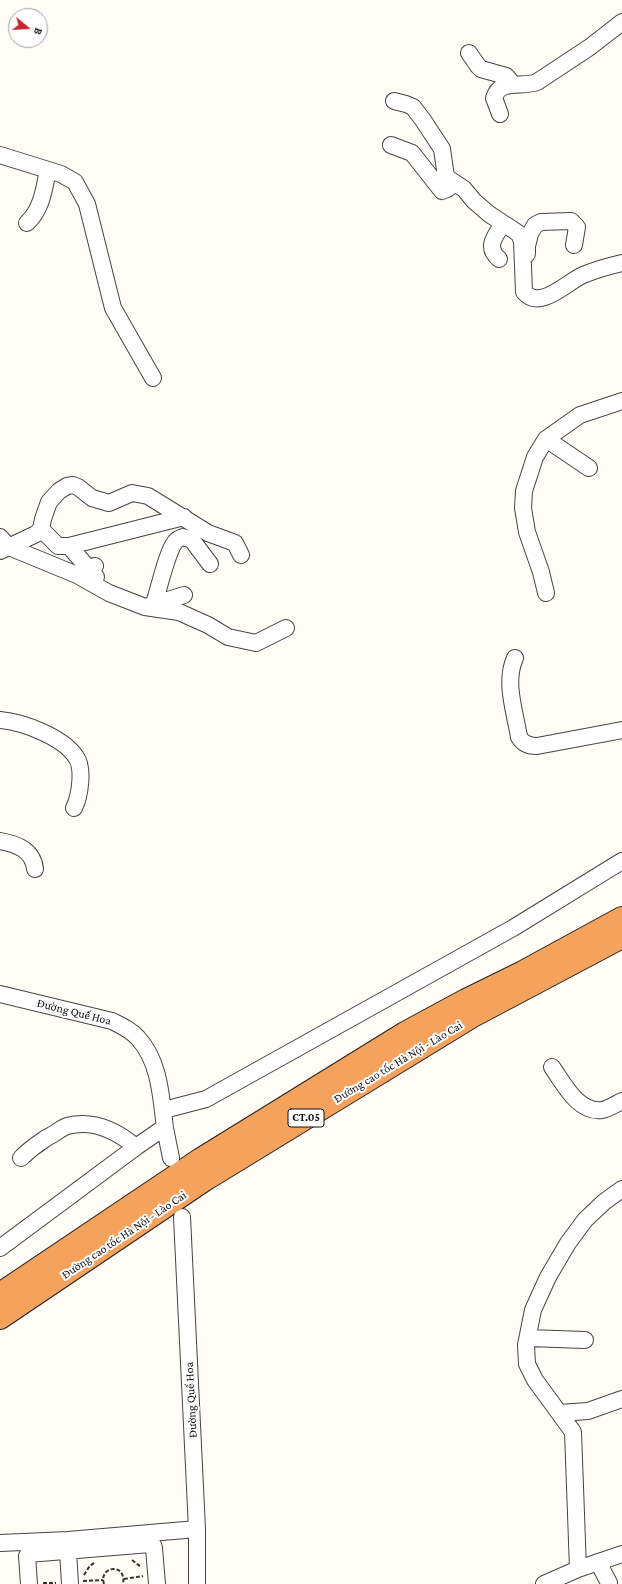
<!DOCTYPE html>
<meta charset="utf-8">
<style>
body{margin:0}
#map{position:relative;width:622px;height:1584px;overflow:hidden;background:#fffdf5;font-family:"Crimson Pro",serif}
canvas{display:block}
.north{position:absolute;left:8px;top:8px;width:40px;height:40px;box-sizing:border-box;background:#fff;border:1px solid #a0a0a0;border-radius:50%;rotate:108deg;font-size:11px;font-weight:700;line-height:16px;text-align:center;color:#111}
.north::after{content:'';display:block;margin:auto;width:14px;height:18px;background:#c4262e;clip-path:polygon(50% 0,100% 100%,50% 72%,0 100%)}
</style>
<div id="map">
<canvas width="622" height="1584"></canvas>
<div class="north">B</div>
</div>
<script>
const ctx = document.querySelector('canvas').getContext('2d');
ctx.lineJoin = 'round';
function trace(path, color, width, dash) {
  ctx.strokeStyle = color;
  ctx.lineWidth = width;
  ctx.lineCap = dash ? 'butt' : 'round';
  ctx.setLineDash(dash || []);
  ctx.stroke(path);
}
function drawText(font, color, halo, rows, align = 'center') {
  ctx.font = font + ' "Crimson Pro",serif';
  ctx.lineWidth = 4;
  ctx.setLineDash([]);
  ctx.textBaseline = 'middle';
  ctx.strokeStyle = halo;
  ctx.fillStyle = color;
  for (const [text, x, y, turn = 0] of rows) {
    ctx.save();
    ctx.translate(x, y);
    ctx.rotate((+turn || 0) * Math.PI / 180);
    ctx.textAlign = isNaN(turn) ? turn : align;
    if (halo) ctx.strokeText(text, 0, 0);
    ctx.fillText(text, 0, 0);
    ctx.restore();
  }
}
const minor = new Path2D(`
 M469 53 478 66 481 69 506 76 513 84
 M394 101 406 104 413 107 423 120 442 149 446 177 464 189 474 201 489 214 515 231 519 234 522 241 524 292C540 311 567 282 583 275 595 270 609 266 622 263
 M500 114 494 98C500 78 522 88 537 82L590 47 622 22
 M391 145 412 153 442 191 447 189 455 183
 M0 155 61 174 75 182 87 204 113 308 153 378
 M27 223C42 209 44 189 48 170
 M527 254V246L530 234 535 225 541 222 571 221 577 227 574 245
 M499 259C485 247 495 236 503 224
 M546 439 589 468
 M41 529 58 546H69L184 517
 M0 537 9 547 77 575 82 574 95 566
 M69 546 96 577
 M0 551 36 534 41 529 43 519 49 502 59 491 67 486 73 485 78 487 92 498 109 503 132 493 148 496 208 533 235 543 241 555
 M77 575 109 593 145 607 179 612 208 625 228 637 256 643 286 628
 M546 593 541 572 527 532 523 508 524 491 535 457 546 439 580 415 622 401
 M154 603C159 589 167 552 175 542 177 539 180 538 183 537L192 540 210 564
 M149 606 184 595
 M515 658C504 682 515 712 519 737 523 744 530 746 537 746L622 730
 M0 720C23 722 63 737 76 757 84 768 80 796 74 808
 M0 841C17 844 33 850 35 869
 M0 994 112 1021C122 1026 131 1030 138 1038 160 1062 161 1097 165 1128 167 1138 169 1148 171 1158
 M552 1067C564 1084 578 1113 602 1110 608 1109 616 1104 622 1101
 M164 1110 206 1099 513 928 622 861
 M21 1158C32 1147 36 1145 48 1137 55 1134 61 1128 67 1126 93 1119 117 1131 136 1147
 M182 1217 197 1529V1584
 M0 1248 136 1147 165 1127
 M528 1338 585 1340
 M559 1413 588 1411 622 1399
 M0 1543 68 1540 197 1529
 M68 1551 70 1584
 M598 1562 609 1583
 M578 1569 573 1432 535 1380 527 1364 526 1345 533 1310 548 1277 568 1243 585 1220 604 1202 622 1189
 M29 1584 27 1556 28 1554 150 1544 153 1545 154 1548 157 1584
 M544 1584 578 1569 622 1554`);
const highway = new Path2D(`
 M0 1294 201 1159 405 1033 466 1000 523 972 622 918
 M0 1318 206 1179 471 1017 622 937`);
trace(minor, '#444', 18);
trace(highway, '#222', 24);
trace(new Path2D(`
 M132 1560 141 1567
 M84 1575 89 1567 95 1562
 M124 1579 143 1576
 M83 1581 103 1580
 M43 1583H56
 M104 1584C98 1566 127 1562 123 1584`), '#333', 2, [4, 2]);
trace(minor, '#fff', 16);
trace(highway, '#f5a25d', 22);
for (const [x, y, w] of [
 [306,1118,36]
]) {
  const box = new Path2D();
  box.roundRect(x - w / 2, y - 9, w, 18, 3);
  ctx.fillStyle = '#fff';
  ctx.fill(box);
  trace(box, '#111', 1);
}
drawText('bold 11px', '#111', null, [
 ["CT.05",306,1118]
]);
drawText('12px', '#111', '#fff', [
 ["Đường Quế Hoa",74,1012,14],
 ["Đường cao tốc Hà Nội - Lào Cai",398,1062,-31],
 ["Đường cao tốc Hà Nội - Lào Cai",124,1235,-34],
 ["Đường Quế Hoa",191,1400,-93]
]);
</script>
